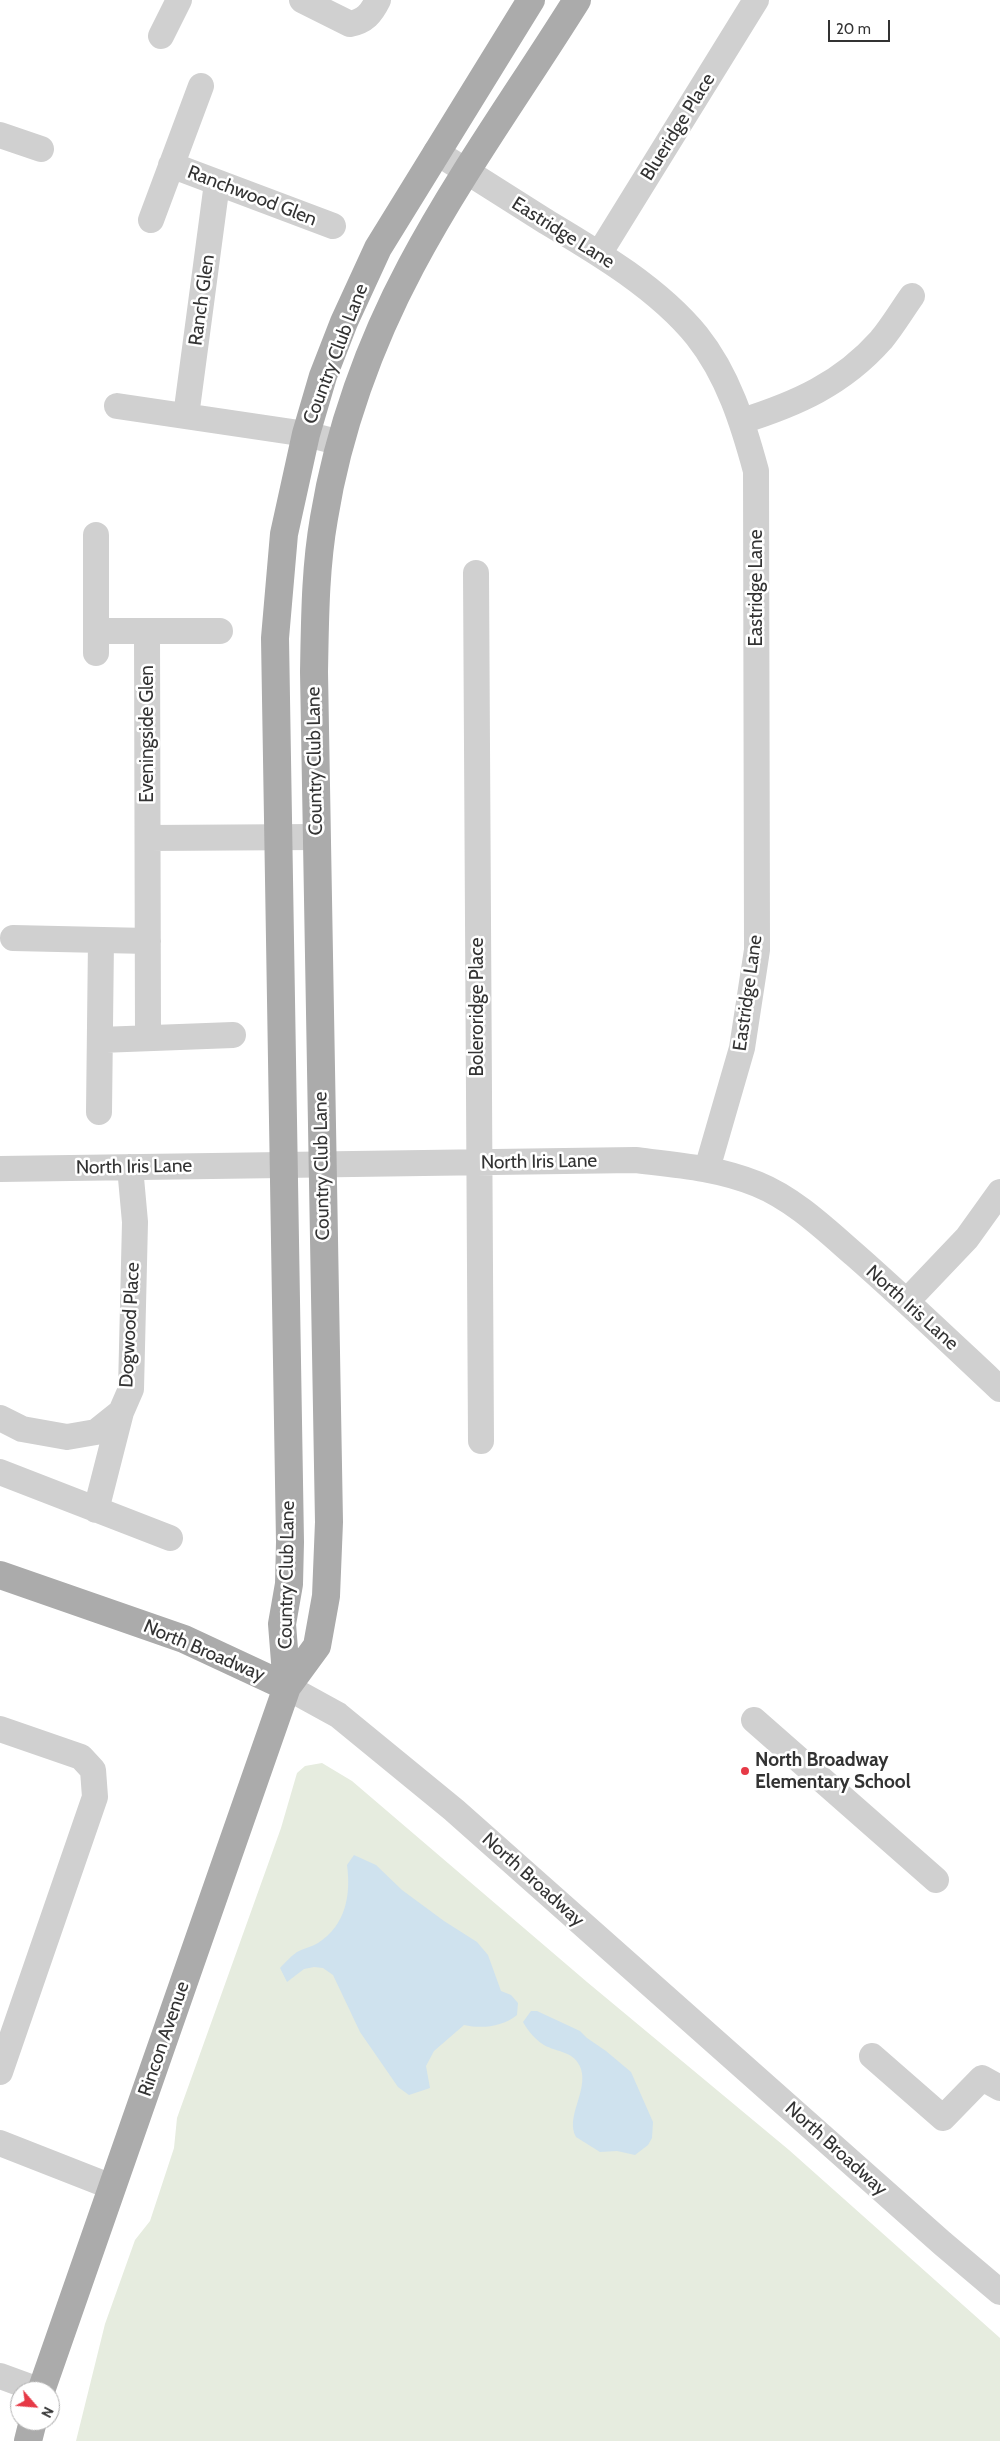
<!DOCTYPE html>
<style>
body{margin:0}
#map{position:relative;width:1000px;height:2441px;overflow:hidden;background:#fff;font-family:Cabin,sans-serif}
canvas{display:block}
.north{position:absolute;left:10px;top:2381px;width:50px;height:50px;box-sizing:border-box;background:#fff;border:1px solid #adadad;border-radius:50%;rotate:117deg;font-size:14px;font-weight:700;line-height:20px;text-align:center;color:#333}
.north::after{content:'';display:block;margin:auto;width:18px;height:22px;background:#e63946;clip-path:polygon(50% 0,100% 100%,50% 72%,0 100%)}
.scale{position:absolute;left:828px;top:20px;width:62px;height:22px;box-sizing:border-box;border:2px solid #333;border-top:0;padding-left:6px;font-size:15px;line-height:18px;white-space:nowrap;color:#333;-webkit-text-stroke:4px #fff;paint-order:stroke}
</style>
<div id="map">
<canvas width="1000" height="2441"></canvas>
<div class="north">N</div>
<div class="scale">20 m</div>
</div>
<script>
const ctx = document.querySelector('canvas').getContext('2d');
ctx.lineJoin = 'round';
function paint(path, color) {
  ctx.fillStyle = color;
  ctx.fill(path, 'evenodd');
}
function trace(path, color, width, dash) {
  ctx.strokeStyle = color;
  ctx.lineWidth = width;
  ctx.lineCap = dash ? 'butt' : 'round';
  ctx.setLineDash(dash || []);
  ctx.stroke(path);
}
function drawText(font, color, halo, rows, align = 'center') {
  ctx.font = font + ' Cabin,sans-serif';
  ctx.lineWidth = 5;
  ctx.setLineDash([]);
  ctx.textBaseline = 'middle';
  ctx.strokeStyle = halo;
  ctx.fillStyle = color;
  for (const [text, x, y, turn = 0] of rows) {
    ctx.save();
    ctx.translate(x, y);
    ctx.rotate((+turn || 0) * Math.PI / 180);
    ctx.textAlign = isNaN(turn) ? turn : align;
    if (halo) ctx.strokeText(text, 0, 0);
    ctx.fillText(text, 0, 0);
    ctx.restore();
  }
}
paint(new Path2D(`
 M322 1763 352 1781 587 1982 789 2150 1000 2338V2441H76L105 2324 135 2240 150 2221 174 2148 177 2118 281 1828 297 1773 305 1766Z`), '#e6ecdf');
paint(new Path2D(`
 M354 1855 376 1865 402 1890 444 1921 477 1942 488 1955 501 1991 511 1995 518 2003 517 2015C502 2027 482 2029 464 2025L434 2051 426 2066 430 2088 409 2095 398 2087 360 2032 333 1975 323 1968 314 1967 304 1969 287 1982 280 1968C285 1963 291 1956 297 1952 304 1948 312 1947 318 1943 346 1925 351 1895 347 1865Z
 M531 2011H537L580 2031 587 2038 606 2051 631 2072 653 2122 652 2138 648 2145 635 2155 617 2151 600 2152 576 2137C565 2117 588 2092 581 2069 575 2051 558 2053 544 2045 536 2040 527 2030 523 2022Z`), '#cfe2ee');
trace(new Path2D(`
 M302 0 350 24C365 21 371 14 378 0
 M161 36 179 0
 M0 135 41 149
 M436 152C472 175 509 198 545 221 597 252 658 288 697 336 728 375 743 423 756 471L757 950 742 1048 707 1169
 M171 165 333 226
 M151 220 201 86
 M599 254 756 0
 M117 406 306 434 341 443
 M186 416 217 183
 M742 421C796 404 842 384 881 340 892 327 902 310 912 296
 M96 535V653
 M476 573 481 1441
 M96 631H220
 M147 631 148 1038
 M148 838 316 837
 M13 938 148 941
 M100 1040 233 1035
 M99 1112 101 940
 M0 1169 635 1160C677 1165 718 1168 757 1184 794 1199 825 1229 855 1255 905 1299 952 1344 1000 1389
 M907 1301 967 1238 1000 1192
 M0 1418 22 1429 67 1437 96 1432 121 1412 131 1389 135 1222 130 1167
 M0 1472 170 1538
 M96 1510 121 1412
 M287 1687 338 1715 454 1810 942 2243 1000 2292
 M754 1720 936 1880
 M0 1729 81 1757 93 1770 95 1797 0 2072
 M872 2056 943 2118 982 2078 1000 2088
 M0 2143 112 2187
 M0 2376 41 2391`), '#d0d0d0', 26);
trace(new Path2D(`
 M0 1575 184 1639 287 1687
 M287 1687 282 1624 289 1584 290 1542 275 638 284 534 306 434 323 376 344 322 378 248 531 0
 M41 2391 287 1687 317 1646 326 1596 329 1522 314 672C315 621 315 569 324 518 338 431 370 343 411 266 460 174 522 88 577 0
 M28 2441 33 2421`), '#ababab', 28);
for (const [x, y, r, color] of [
 [745,1771,5,"#e63946"]
]) {
  const dot = new Path2D();
  dot.arc(x, y, r, 0, 2 * Math.PI);
  ctx.fillStyle = color;
  ctx.fill(dot);
  trace(dot, '#fff', 2);
}
drawText('19px', '#333', '#fff', [
 ["Blueridge Place",678,127,-58],
 ["Ranchwood Glen",252,196,21],
 ["Eastridge Lane",563,233,32],
 ["Ranch Glen",202,300,-82],
 ["Country Club Lane",336,354,-69],
 ["Eastridge Lane",756,588,-90],
 ["Eveningside Glen",147,734,-90],
 ["Country Club Lane",315,761,-91],
 ["Eastridge Lane",748,993,-82],
 ["Boleroridge Place",477,1007,-90],
 ["North Iris Lane",539,1162,-1],
 ["Country Club Lane",322,1166,-91],
 ["North Iris Lane",134,1167,-1],
 ["North Iris Lane",912,1308,42],
 ["Dogwood Place",130,1325,-87],
 ["Country Club Lane",287,1575,-89],
 ["North Broadway",204,1651,23],
 ["North Broadway",533,1880,42],
 ["Rincon Avenue",164,2039,-71],
 ["North Broadway",836,2149,42]
]);
drawText('bold 19px', '#333', '#fff', [
 ["North Broadway",755,1760],
 ["Elementary School",755,1782]
], 'left');
</script>
